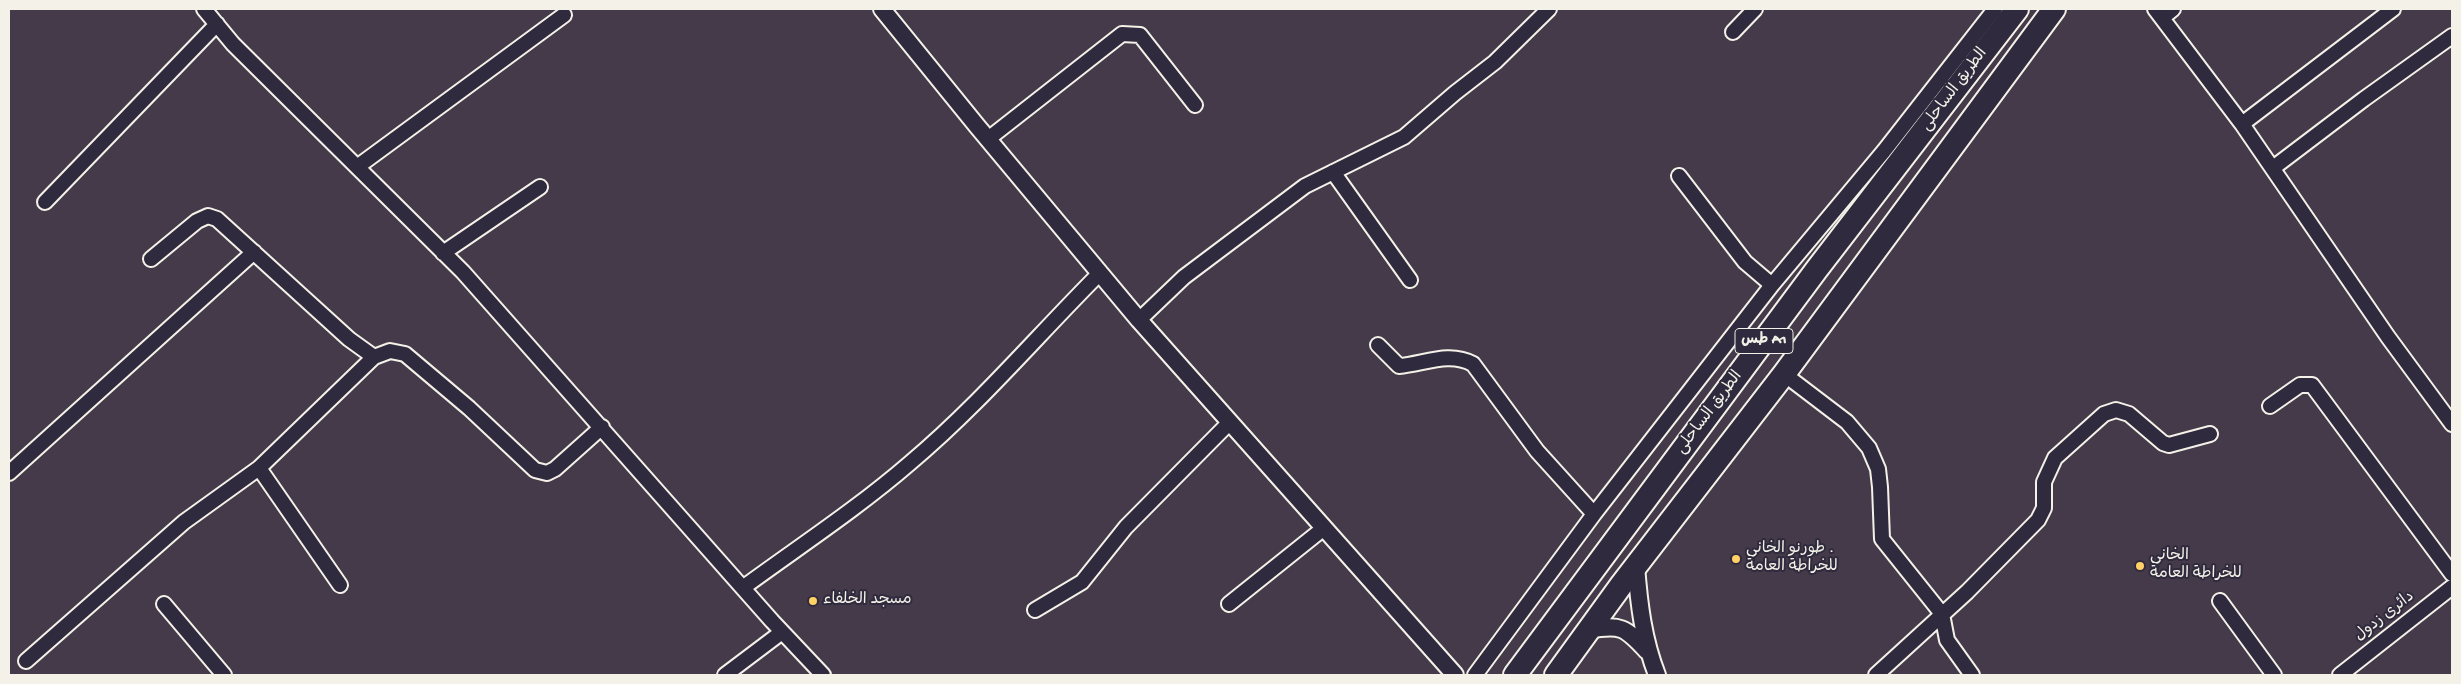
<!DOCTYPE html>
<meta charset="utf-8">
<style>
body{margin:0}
#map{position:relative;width:2461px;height:684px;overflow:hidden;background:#453a49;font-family:"Gochi Hand",sans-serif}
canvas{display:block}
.frame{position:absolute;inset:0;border:10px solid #f4f1e8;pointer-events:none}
</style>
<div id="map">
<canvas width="2461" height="684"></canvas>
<div class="frame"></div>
</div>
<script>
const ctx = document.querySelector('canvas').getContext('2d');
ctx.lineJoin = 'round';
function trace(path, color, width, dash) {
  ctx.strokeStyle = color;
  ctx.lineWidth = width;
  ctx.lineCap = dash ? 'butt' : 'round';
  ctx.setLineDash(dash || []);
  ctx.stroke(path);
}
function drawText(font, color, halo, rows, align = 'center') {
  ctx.font = font + ' "Gochi Hand","Playpen Sans Arabic",sans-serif';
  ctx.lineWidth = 4;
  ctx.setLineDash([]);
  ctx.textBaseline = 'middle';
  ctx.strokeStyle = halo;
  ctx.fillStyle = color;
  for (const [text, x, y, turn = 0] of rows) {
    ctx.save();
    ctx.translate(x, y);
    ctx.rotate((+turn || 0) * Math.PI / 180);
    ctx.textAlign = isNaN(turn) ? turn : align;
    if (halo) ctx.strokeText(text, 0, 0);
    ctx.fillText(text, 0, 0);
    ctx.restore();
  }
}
const minor = new Path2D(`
 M204 9 233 44 463 272 772 621 823 675
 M2155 9 2242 124 2388 337 2452 424
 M2162 18 2173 9
 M1733 32 1755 9
 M2242 124 2393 9
 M988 139 1122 34 1140 35 1195 105
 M357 167 564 15
 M2273 168 2364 99 2452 36
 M1333 172 1410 280
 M1679 176 1745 262 1772 285
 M45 202 217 24
 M443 253 540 187
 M151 259 197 221 208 216 217 219 349 339 374 357
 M1139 320 1184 277 1305 186 1404 137 1455 93 1495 62 1549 9
 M1378 345 1399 366C1424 364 1449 351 1473 364L1537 451 1594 514
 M1784 374 1847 422 1869 448 1878 469 1880 487 1882 539 1942 614 1947 640 1972 675
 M2270 406 2300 385H2312L2452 574
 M259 468 340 585
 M9 473 254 252
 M744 587C800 546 858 508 910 463 979 405 1037 336 1100 273
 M2220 601 2274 675
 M164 604 224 675
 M1229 604 1324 528
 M1035 610 1082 582 1126 527 1230 422
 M26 661 184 522 259 468 374 357 390 351 405 354 469 408 535 470 547 473 555 469 602 427
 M725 675 782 632
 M1475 675 1594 514 1772 285 1884 151 1995 9
 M1876 675 1967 592 2038 520 2044 508V482L2055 458 2104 414 2116 410 2129 414 2163 443 2169 445 2210 434
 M2340 675 2452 587`);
const tertiary = new Path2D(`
 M882 9 977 126 1139 320 1455 675
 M1636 566C1639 604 1643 639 1657 675
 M1588 630C1621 624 1625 627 1647 651`);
const trunk = new Path2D(`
 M1515 675 1817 269 2017 9
 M1556 675 1622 584 1784 374 2054 9`);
trace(minor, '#f4f1e8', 18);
trace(tertiary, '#f4f1e8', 20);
trace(trunk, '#f4f1e8', 26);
trace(minor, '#2f2a3d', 14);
trace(tertiary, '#2f2a3d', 16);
trace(trunk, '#2f2a3d', 22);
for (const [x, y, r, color] of [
 [1736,559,5,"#ffd166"],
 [2140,566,5,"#ffd166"],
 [813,601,5,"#ffd166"]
]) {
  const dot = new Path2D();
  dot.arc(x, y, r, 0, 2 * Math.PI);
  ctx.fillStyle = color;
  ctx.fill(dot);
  trace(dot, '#2f2a3d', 2);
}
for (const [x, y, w] of [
 [1764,341,58]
]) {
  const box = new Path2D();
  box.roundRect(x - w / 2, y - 12.5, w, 25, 4);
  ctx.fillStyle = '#2f2a3d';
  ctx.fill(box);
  trace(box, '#f4f1e8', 1);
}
drawText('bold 15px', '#f4f1e8', null, [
 ["طس A1",1764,341]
]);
drawText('16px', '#f4f1e8', '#2f2a3d', [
 ["الطريق الساحلى",1955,90,-53],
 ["الطريق الساحلى",1710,413,-53],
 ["دائرى زدول",2385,617,-38]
]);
drawText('16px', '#f4f1e8', '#2f2a3d', [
 ["طورنو الخاني .",1746,550],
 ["للخراطة العامة",1746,568],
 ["الخاني",2150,557],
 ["للخراطة العامة",2150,575],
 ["مسجد الخلفاء",823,601]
], 'left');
</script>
